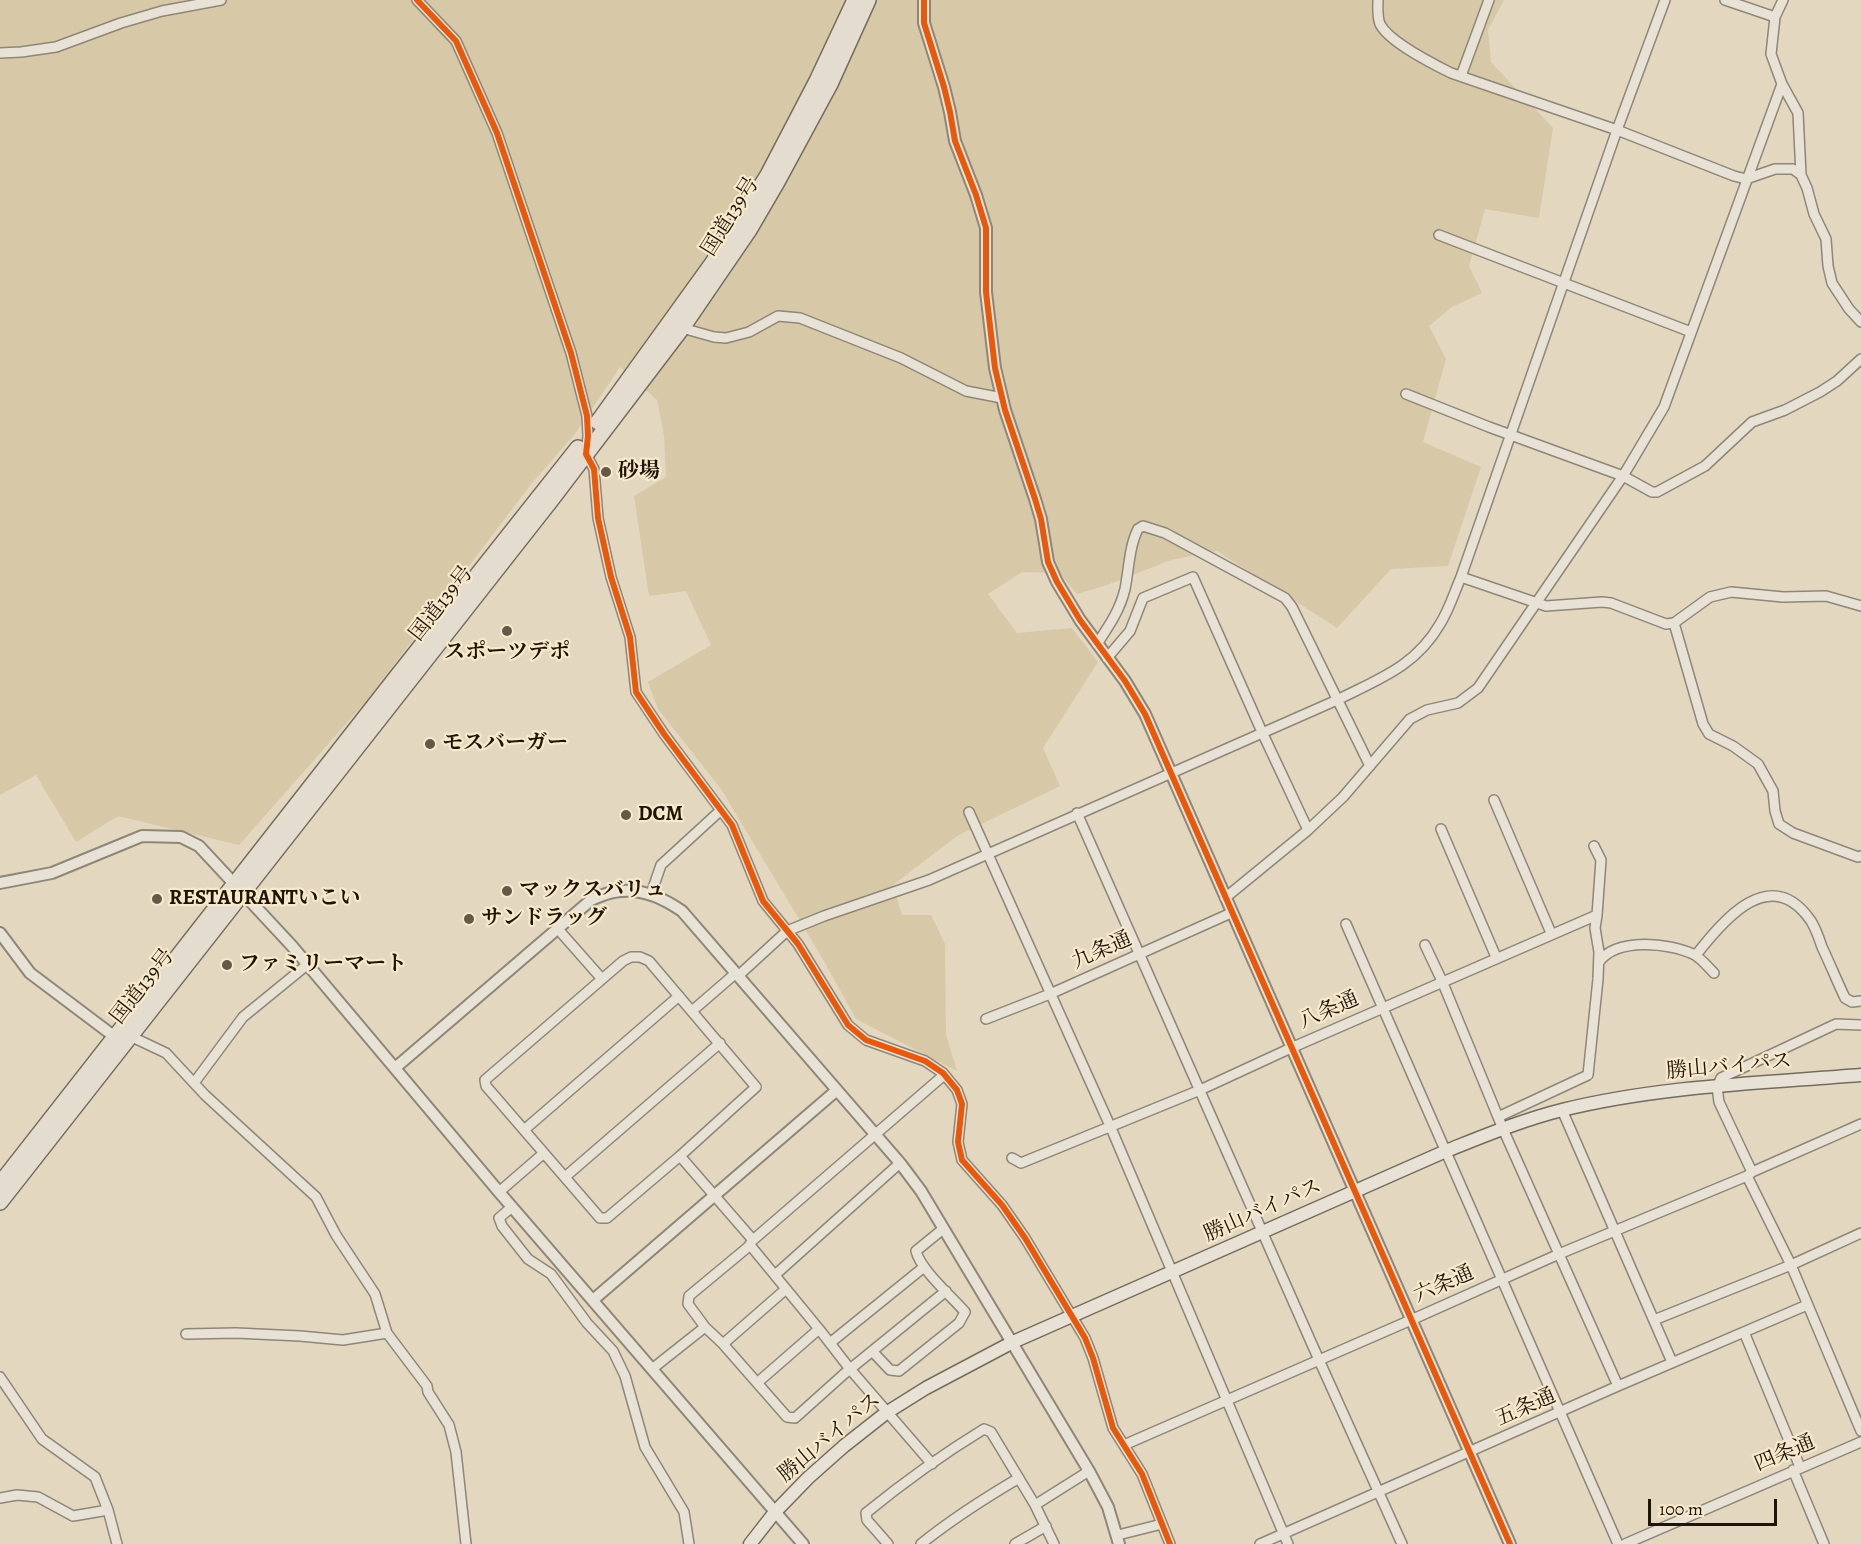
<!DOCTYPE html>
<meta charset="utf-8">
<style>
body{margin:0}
#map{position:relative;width:1861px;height:1544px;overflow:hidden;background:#e3d7bf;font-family:Alegreya,serif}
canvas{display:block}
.scale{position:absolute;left:1648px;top:1499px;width:129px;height:27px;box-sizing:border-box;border:3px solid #201407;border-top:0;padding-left:8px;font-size:18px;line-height:21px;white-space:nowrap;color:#201407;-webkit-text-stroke:4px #f7e9cc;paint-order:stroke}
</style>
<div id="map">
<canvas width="1861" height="1544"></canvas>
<div class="scale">100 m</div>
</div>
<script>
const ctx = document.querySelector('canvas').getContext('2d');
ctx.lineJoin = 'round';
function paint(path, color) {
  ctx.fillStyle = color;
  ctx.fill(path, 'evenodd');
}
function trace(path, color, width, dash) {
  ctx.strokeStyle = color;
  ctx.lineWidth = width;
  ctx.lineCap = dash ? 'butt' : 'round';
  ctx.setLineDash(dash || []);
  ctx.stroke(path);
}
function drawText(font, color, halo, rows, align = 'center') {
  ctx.font = font + ' Alegreya,"Noto Serif JP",serif';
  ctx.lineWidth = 4.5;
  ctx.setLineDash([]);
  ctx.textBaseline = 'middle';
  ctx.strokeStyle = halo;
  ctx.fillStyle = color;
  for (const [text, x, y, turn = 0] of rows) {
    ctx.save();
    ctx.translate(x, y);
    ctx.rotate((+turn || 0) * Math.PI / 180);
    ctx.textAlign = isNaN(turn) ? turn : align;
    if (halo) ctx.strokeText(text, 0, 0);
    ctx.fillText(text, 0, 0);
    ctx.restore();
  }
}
paint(new Path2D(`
 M0 0H1504L1488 30 1491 62 1553 128 1539 218 1485 209 1469 266 1482 293 1452 307 1429 326 1446 359 1423 442 1481 467 1448 566 1391 569 1337 628 1217 551 1171 560 1107 585 1077 594 1059 573 1022 572 988 594 1017 633 1072 628 1098 662 1043 748 1060 786 957 836 893 885 902 915H931L945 944 946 1035 957 1071 856 1019 820 954 721 789 658 709 648 682 711 645 686 591 649 596 634 496 666 477 664 435 657 400 620 367 575 434 532 483 367 700 239 845 118 816 76 842 36 775 0 795Z`), '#d7c8a7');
const minor = new Path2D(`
 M417 0 456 41 497 133 571 353 587 416 588 436 586 454 594 469 598 518 611 577 630 637 636 692 664 734 732 825 763 901 798 944 848 1025 866 1040 925 1061 943 1073 957 1090 962 1104 958 1142 962 1160 1002 1205 1025 1238 1085 1338 1093 1358 1113 1428 1142 1474 1170 1544
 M1378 0C1378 7 1377 17 1380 24 1389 42 1433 64 1451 73L1617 130 1734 176 1746 179 1775 169H1793L1801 175 1807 188 1814 214 1826 239 1828 266 1832 283 1849 309 1861 322
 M1665 0 1617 130 1461 577 1546 606 1602 602 1611 603 1666 624 1674 623 1710 597 1731 592 1783 597 1826 596 1861 606
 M1725 0 1775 17
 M1783 0 1775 17 1771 54 1782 84 1798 113 1801 175
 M0 53 21 52 56 47 121 23 162 11 221 0
 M1461 76 1489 0
 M1439 235 1691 332
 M682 328 714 337 726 338 749 332 778 316 800 318 901 358 966 391 1002 398
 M1406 394 1489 427 1623 476 1652 492H1657L1705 466 1752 422 1785 410 1820 392 1837 381 1861 359
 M1674 623 1703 724 1709 734 1733 746 1758 764 1773 791 1775 811 1779 824 1793 833 1858 857 1861 856
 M1097 644C1109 626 1120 610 1125 589 1129 569 1129 547 1138 529L1143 526 1165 533 1285 598 1292 607 1370 766
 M1107 658 1130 631 1143 598 1193 577 1262 732 1308 830
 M1494 800 1551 933
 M969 812 1111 1128 1288 1544
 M1077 813 1319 1360 1402 1544
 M1441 829 1496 957
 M651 894 661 865 721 810
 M1225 898 1308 830 1343 797 1410 719 1427 710 1458 703 1478 688 1623 476 1664 407 1782 84
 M1346 924 1618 1544
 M557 928 602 979
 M1425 945 1442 981 1503 1129 1618 1386
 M1696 955C1724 919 1771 863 1811 921 1816 929 1819 938 1822 947 1830 964 1837 981 1845 998L1852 1002 1861 1001
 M631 957H640L649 961 756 1087 680 1156 607 1218H600L486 1086 485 1080 623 961Z
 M1599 962C1617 937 1669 943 1693 954 1701 958 1708 967 1714 973
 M738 976 787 931 824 916 929 880 1337 700C1379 679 1416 666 1440 624 1449 610 1454 593 1461 577
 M692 1011 736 973
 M986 1019 1050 994 1231 913
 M130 1036 166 1053 205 1095 316 1197 336 1235 375 1294 387 1333 427 1386 428 1392 449 1425 456 1452 466 1544
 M944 1075 753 1240 748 1247 689 1296 688 1304 705 1327 723 1344 787 1417 795 1418 844 1374 946 1291
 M194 1083 243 1017 308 964
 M1562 1110 1672 1362
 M1498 1117 1588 1075 1598 979 1599 952 1595 928 1597 915
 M524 1130 679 996
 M680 1156 753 1240
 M1012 1158 1021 1163 1200 1090 1291 1048 1597 915 1601 860 1594 846
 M1752 1172 1719 1102 1717 1087 1721 1078 1836 1024 1861 1025
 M1747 1176 1791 1265 1861 1431
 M565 1177 720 1043
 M499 1192 544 1153
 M512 1207 499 1218 502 1226 528 1259 551 1274 587 1323 613 1351 625 1376 645 1447 684 1512 689 1544
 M750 1245 819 1329 850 1369 932 1464
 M775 1275 900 1163
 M1654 1320 1791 1265 1861 1233
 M1744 1332 1800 1467
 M186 1334 236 1333 300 1336 343 1340 387 1333
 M830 1343 924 1267
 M723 1344 786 1289
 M872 1351 890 1370 899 1371 959 1323 965 1312C952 1297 920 1269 916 1251L943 1229
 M652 1369 705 1327
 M0 1377 42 1439 95 1477 108 1510 117 1544
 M757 1383 819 1329
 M1124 1445 1411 1320 1559 1254 1747 1176 1752 1172 1861 1124
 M1793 1470 1824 1544
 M0 1498 17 1495 38 1497 73 1516 108 1510
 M1035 1505 1089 1471
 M1118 1535 1162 1524
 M888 1544 867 1520 866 1513C904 1482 943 1454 984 1429L991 1432 1035 1505 1054 1544
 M921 1544C952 1519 985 1498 1019 1478
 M1015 1544 1046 1526
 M1260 1544 1618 1386 1807 1305
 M1625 1544 1861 1442`);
const tertiary = new Path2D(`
 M924 0V23L944 87 950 112 955 141 976 195 986 228V292L995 368 1005 410 1035 499 1041 519 1048 562 1057 582 1080 620 1125 681 1145 714 1510 1544
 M0 883 52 873 142 836 181 837 199 846 292 946 499 1192 803 1544
 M0 933 30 973 115 1037 121 1036
 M395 1068 591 900C598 897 606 893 614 892 638 887 662 897 682 911L900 1163 921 1191 1089 1471 1108 1507 1119 1544
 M593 1300 837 1090`);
const secondary = new Path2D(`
 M750 1544 775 1512 808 1478 844 1446 886 1413 926 1388 1013 1342 1446 1151C1484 1136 1522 1120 1562 1110 1659 1086 1762 1083 1861 1075`);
const trunk = new Path2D(`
 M598 422 712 264 768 175 817 81 855 0
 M0 1184 395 679 578 448
 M0 1202 551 500 682 328 749 230 777 182 830 84 868 0`);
trace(minor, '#8e8677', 12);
trace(tertiary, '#8e8677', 14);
trace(secondary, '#736c5e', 15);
trace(trunk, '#736c5e', 18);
trace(minor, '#e8e2d6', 9);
trace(tertiary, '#e8e2d6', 10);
trace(secondary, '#e8e2d6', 12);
trace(trunk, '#e4ddcf', 15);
trace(new Path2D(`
 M417 0 456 41 497 133 571 353 587 416 588 436 586 454 594 469 598 518 611 577 630 637 636 692 664 734 732 825 763 901 798 944 848 1025 866 1040 925 1061 943 1073 957 1090 962 1104 958 1142 962 1160 1002 1205 1025 1238 1085 1338 1093 1358 1113 1428 1142 1474 1170 1544
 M924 0V23L944 87 950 112 955 141 976 195 986 228V292L995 368 1005 410 1035 499 1041 519 1048 562 1057 582 1080 620 1125 681 1145 714 1510 1544`), '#e8590c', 6);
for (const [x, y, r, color] of [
 [606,472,6,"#645847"],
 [507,631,6,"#645847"],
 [430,744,6,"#645847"],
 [626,815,6,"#645847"],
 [507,891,6,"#645847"],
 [157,899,6,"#645847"],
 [469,919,6,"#645847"],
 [227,965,6,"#645847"]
]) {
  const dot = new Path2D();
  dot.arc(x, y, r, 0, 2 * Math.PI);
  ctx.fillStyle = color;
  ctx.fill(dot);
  trace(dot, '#f7e9cc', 2);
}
drawText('21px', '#201407', '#f7e9cc', [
 ["国道139号",731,217,-58],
 ["国道139号",442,604,-52],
 ["九条通",1102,951,-24],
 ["国道139号",143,987,-52],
 ["八条通",1329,1011,-24],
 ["勝山バイパス",1729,1067,-5],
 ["勝山バイパス",1263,1211,-24],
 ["六条通",1444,1285,-24],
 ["五条通",1526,1408,-24],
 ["勝山バイパス",830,1438,-40],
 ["四条通",1785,1454,-23]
]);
drawText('bold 21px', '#201407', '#f7e9cc', [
 ["砂場",618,472],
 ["スポーツデポ",507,653,"center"],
 ["モスバーガー",442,744],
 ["DCM",638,815],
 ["マックスバリュ",519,891],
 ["RESTAURANTいこい",169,899],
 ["サンドラッグ",481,919],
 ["ファミリーマート",239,965]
], 'left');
</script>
